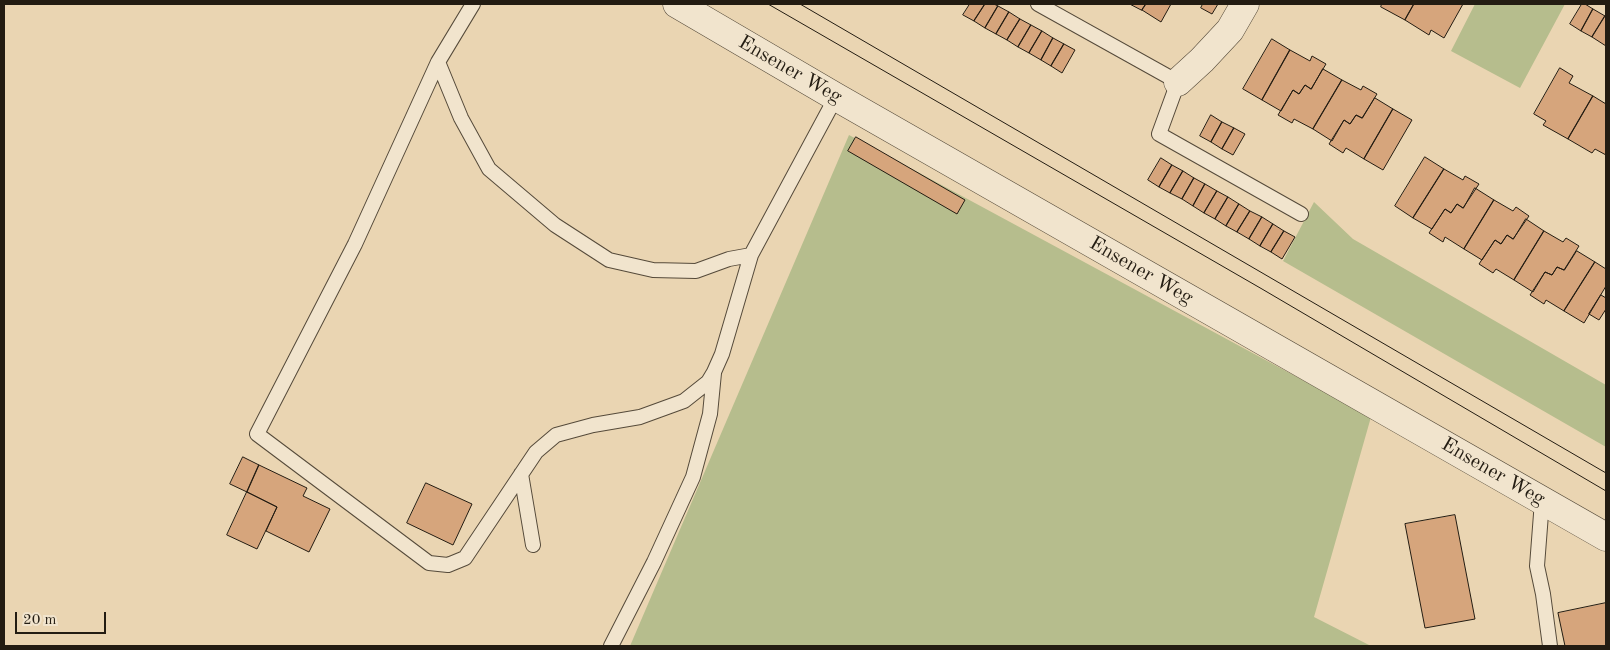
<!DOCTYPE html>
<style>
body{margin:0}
#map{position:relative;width:1610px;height:650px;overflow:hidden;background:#ead5b2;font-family:"Old Standard TT",serif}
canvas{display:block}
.frame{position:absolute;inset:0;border:5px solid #231c12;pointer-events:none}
.scale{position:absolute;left:15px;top:612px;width:91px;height:22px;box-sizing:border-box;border:2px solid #231c12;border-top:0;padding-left:6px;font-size:15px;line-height:18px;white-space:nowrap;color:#231c12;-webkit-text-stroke:4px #f1e4cd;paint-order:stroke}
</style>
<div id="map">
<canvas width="1610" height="650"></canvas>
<div class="frame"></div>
<div class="scale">20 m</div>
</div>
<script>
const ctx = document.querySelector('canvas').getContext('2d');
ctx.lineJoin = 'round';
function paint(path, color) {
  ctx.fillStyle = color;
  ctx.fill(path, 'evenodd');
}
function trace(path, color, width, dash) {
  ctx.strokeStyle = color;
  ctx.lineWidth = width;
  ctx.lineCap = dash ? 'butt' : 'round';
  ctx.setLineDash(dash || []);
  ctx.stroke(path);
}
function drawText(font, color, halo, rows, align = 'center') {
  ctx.font = font + ' "Old Standard TT",serif';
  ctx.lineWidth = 5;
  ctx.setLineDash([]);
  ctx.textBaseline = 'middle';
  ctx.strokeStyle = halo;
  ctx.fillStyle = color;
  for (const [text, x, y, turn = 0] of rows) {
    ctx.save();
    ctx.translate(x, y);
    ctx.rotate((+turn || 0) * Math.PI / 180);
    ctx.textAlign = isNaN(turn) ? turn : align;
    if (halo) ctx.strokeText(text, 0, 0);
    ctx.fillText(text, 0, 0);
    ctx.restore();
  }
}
paint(new Path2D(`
 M1475 4H1565L1520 88 1451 51Z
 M849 135 1371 417 1314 617 1371 646H630Z
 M1314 202 1353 239 1606 385V447L1283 261Z`), '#b6bd8d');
const building = new Path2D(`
 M970 4H985L974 21 963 15Z
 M985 4H994L998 6 985 28 974 21Z
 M1130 4H1146L1142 10Z
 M1146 4H1171L1161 22 1142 10Z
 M1203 4H1218L1212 14 1201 8Z
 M1382 4H1414L1405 20 1381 7Z
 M1414 4H1463L1444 38 1431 30 1429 35 1405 20Z
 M1582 4H1585L1593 9 1581 31 1570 24Z
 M998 6 1009 12 996 34 985 28Z
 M1593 9 1605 16 1592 37 1581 31Z
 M1009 12 1020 19 1007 40 996 34Z
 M1605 16 1606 17V46L1592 37Z
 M1020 19 1031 25 1018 47 1007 40Z
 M1031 25 1042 31 1029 53 1018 47Z
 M1042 31 1053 38 1041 60 1029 53Z
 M1053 38 1064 44 1051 66 1041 60Z
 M1272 39 1290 50 1262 100 1243 89Z
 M1064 44 1075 50 1062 73 1051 66Z
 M1290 50 1310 61 1312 56 1326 64 1311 89 1305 85 1299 94 1293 90 1281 111 1262 100Z
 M1560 68 1573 76 1569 83 1593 96 1568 139 1543 125 1546 121 1534 114Z
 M1323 69 1342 80 1313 129 1294 119 1292 123 1278 115 1293 90 1299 94 1305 85 1311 89Z
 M1342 80 1361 90 1363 86 1377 94 1362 118 1356 115 1350 124 1344 120 1332 141 1313 129Z
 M1593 96 1606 104V155L1595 149 1592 153 1568 139Z
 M1375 98 1393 109 1364 159 1346 148 1343 153 1329 144 1344 120 1350 124 1356 115 1362 118Z
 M1393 109 1412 120 1383 170 1364 159Z
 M1211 115 1222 122 1211 142 1200 136Z
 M1222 122 1234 128 1222 149 1211 142Z
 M1234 128 1245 134 1233 155 1222 149Z
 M856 137 965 200 957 214 848 151Z
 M1425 157 1444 169 1413 218 1395 206Z
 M1161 158 1172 165 1159 187 1148 180Z
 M1172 165 1183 171 1170 193 1159 187Z
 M1444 169 1463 180 1465 176 1479 184 1463 208 1457 204 1451 213 1445 209 1432 229 1413 218Z
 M1183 171 1194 178 1182 199 1170 193Z
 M1194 178 1205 184 1193 206 1182 199Z
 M1205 184 1217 191 1204 213 1193 206Z
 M1475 188 1494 200 1464 249 1445 237 1443 242 1429 233 1445 209 1451 213 1457 204 1463 208Z
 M1217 191 1228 197 1215 219 1204 213Z
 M1228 197 1239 204 1226 226 1215 219Z
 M1494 200 1513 211 1516 207 1529 216 1513 239 1507 235 1501 244 1495 240 1482 260 1464 249Z
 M1239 204 1250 211 1237 232 1226 226Z
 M1250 211 1262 217 1249 239 1237 232Z
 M1262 217 1273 224 1260 246 1249 239Z
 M1526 219 1544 231 1514 280 1496 269 1493 273 1479 264 1495 240 1501 244 1507 235 1513 239Z
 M1273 224 1284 231 1271 252 1260 246Z
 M1284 231 1295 237 1282 259 1271 252Z
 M1544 231 1563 242 1566 238 1579 246 1564 270 1557 267 1552 275 1545 272 1533 292 1514 280Z
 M1577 251 1595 262 1564 311 1546 300 1544 304 1530 295 1545 272 1552 275 1557 267 1564 270Z
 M1595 262 1606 269V286L1584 323 1564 311Z
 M1601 295 1606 298V309L1599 320 1589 314Z
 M243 457 259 465 247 492 230 484Z
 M259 465 307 488 303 496 330 509 309 552 266 531 277 507 247 492Z
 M426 483 472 504 453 545 407 523Z
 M247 492 277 507 257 549 227 535Z
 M1455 515 1475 619 1425 628 1405 524Z
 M1606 603V646H1565L1558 613Z`);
paint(building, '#d6a57c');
trace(building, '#231c12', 1);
const lane = new Path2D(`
 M473 4 438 62 355 244 257 434 429 563 448 565 465 558 536 452 556 435 593 425 640 417 684 401 708 382 714 372 722 354 751 255 836 97
 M1038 4 1178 82 1159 134 1301 214
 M438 62 461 118 489 169 555 225 609 260 653 270 696 271 729 259 751 255
 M521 474 533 545
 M1542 501 1537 566 1543 594 1550 646
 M611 646 654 562 693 477 710 414 714 373`);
const street = new Path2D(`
 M677 4 836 97 1606 537
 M1178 82 1202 60 1230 30 1245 4`);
trace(lane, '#554a3a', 16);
trace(street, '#554a3a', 29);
trace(lane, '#f1e4cd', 14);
trace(street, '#f1e4cd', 28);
trace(new Path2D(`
 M768 4 1262 289 1606 491
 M800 4 1606 473`), '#231c12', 1);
drawText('20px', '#231c12', '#f1e4cd', [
 ["Ensener Weg",790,70,30],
 ["Ensener Weg",1141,271,30],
 ["Ensener Weg",1493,472,30]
]);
</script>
